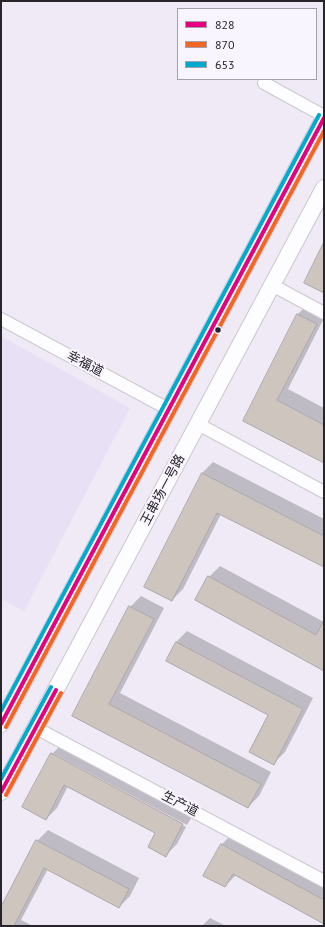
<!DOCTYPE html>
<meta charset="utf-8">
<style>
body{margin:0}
#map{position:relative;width:325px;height:927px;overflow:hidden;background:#efeaf5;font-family:"PT Sans",sans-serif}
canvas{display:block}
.frame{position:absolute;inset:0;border:2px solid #27242b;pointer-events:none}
.legend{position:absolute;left:177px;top:8px;width:140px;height:72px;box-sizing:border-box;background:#f9f5fe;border:1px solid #a5a1aa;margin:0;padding:5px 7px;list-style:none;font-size:12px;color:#27242b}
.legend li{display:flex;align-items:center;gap:8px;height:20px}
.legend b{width:20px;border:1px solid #a5a1aa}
</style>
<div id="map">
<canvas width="325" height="927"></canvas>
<div class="frame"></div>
<ul class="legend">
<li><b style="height:5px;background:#e5007d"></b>828</li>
<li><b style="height:5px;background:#f26522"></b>870</li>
<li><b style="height:5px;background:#00a9ce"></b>653</li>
</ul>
</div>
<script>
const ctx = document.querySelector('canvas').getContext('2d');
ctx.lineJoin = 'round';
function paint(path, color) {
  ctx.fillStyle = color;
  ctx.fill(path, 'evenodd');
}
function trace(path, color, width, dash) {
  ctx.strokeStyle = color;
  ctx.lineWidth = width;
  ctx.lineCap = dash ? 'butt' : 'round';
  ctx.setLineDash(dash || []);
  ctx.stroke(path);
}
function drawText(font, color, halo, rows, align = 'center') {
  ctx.font = font + ' "PT Sans","Noto Sans SC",sans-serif';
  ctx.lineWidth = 4;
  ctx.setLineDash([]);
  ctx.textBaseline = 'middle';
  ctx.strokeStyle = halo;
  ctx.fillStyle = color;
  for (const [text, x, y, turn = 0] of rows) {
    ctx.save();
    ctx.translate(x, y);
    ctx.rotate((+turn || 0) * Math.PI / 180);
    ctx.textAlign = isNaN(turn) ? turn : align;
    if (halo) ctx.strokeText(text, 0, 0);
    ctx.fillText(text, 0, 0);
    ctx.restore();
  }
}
paint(new Path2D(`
 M1 336 130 408 24 611 1 599Z`), '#e8e0f4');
paint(new Path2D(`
 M309 303 324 318 288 389 324 408V462L244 420 298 314Z
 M213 462 324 519V566L221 514 183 589 172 600 202 473Z
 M220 566 324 622V670L197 600 209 577Z
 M141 596 164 608 120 693 271 772 259 796 248 807 73 715 130 607Z
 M187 631 313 698 285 752 274 763 270 715 176 642Z
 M63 743 194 813 187 825 54 754V756L186 827 177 844 166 855 156 833 68 786 57 808 46 819 52 754Z
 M48 830 139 878 130 896 119 907 48 869 21 920 33 926H1V909L37 841Z
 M233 833 324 883V923L236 875 225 886 205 875 222 844Z
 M210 918 226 926H202Z`), '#0003');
const building = new Path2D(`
 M324 242V293L304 283Z
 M297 314 317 324 277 400 324 425V463L243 421Z
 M202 473 324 536V567L217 513 172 601 144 587Z
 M208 576 316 635 324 620V671L195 600Z
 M129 606 154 619 109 704 261 784 248 808 72 716Z
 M176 642 303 709 274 765 249 752 268 715 166 661Z
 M51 753 183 824 166 857 148 847 155 833 64 785 46 820 22 807Z
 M36 840 129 889 119 908 44 868 14 926H1V907Z
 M221 844 324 900V924L233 874 225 887 203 876Z`);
paint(building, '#cdc5be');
trace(building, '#aba7a9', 1);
const street = new Path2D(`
 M264 83 324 116
 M272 285 324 313
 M1 319 170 410
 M198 424 324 492
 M36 728 324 881`);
const secondary = new Path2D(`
 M1 724 324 118
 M1 792 324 188`);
trace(street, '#ccc8d0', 14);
trace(secondary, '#ccc8d0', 18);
trace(street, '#fdfcfe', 12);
trace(secondary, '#fdfcfe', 16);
trace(new Path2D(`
 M1 724 324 118
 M1 792 56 690`), '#e5007d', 4);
trace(new Path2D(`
 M6 727 324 131
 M6 795 61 693`), '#f26522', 4);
trace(new Path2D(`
 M1 711 319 115
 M1 779 51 687`), '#00a9ce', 4);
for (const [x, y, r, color] of [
 [218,330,3.5,"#27242b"]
]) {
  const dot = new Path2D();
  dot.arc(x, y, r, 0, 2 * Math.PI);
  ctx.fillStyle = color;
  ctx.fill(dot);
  trace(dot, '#f9f5fe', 1.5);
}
drawText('13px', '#27242b', '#f9f5fe', [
 ["幸福道",85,364,28],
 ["王串场一号路",163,490,-62],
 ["生产道",180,804,28]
]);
</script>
